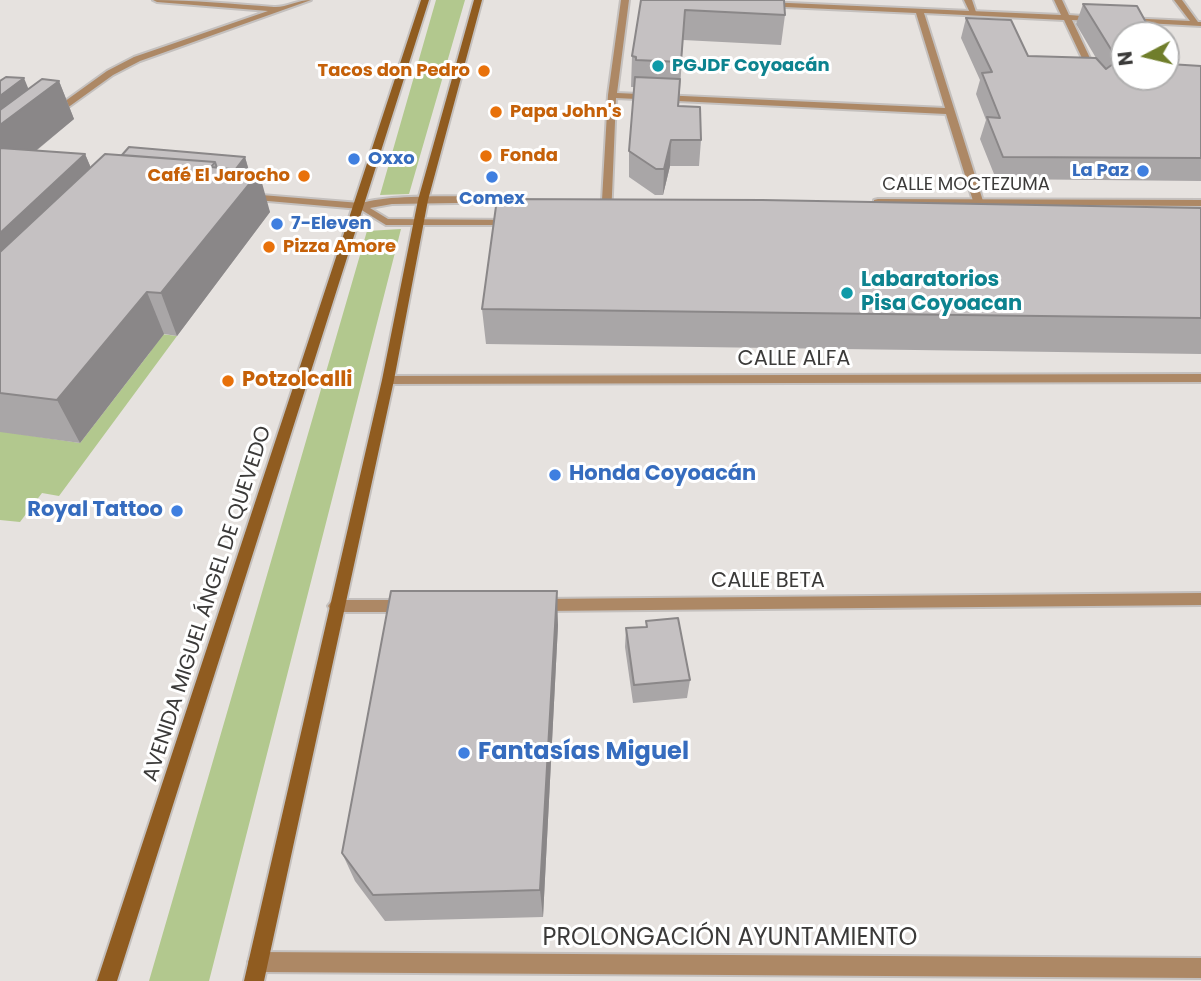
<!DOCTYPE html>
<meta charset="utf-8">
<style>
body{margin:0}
#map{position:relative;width:1201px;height:981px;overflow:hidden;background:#e6e2df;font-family:Poppins,sans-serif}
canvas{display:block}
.north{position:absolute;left:1110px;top:21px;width:70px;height:70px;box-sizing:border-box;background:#fff;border:2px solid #b1b0b0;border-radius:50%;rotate:263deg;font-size:19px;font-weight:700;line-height:28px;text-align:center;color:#3b3a39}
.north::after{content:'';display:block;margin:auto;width:24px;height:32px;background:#707e2b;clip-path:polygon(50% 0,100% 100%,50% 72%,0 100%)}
</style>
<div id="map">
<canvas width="1201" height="981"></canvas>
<div class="north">N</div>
</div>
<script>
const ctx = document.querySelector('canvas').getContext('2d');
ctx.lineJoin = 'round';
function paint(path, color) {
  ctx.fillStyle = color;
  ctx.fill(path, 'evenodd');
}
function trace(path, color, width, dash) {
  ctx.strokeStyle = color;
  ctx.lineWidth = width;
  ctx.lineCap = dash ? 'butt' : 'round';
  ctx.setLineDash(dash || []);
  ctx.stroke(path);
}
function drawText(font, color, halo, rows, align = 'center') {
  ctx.font = font + ' Poppins,sans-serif';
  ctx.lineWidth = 6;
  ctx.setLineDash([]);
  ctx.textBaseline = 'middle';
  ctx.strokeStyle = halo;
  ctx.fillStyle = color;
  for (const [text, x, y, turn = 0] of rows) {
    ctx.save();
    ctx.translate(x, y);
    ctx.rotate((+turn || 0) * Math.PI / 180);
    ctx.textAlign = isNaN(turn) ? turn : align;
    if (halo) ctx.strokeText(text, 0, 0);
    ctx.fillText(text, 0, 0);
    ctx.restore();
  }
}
paint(new Path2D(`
 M436 0H465L409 194 380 195Z
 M401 229 209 981H149L367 231Z
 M74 323 177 336 59 496 42 493 20 522 0 520V398L6 432 80 443 151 351Z`), '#b2c88e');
const service = new Path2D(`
 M964 0H972L977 15H971Z`);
const minor = new Path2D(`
 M153 0C194 0 234 4 274 7 285 8 298 0 311 0L140 61 113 75 56 116H50V112L107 71 134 57 268 11 157 2Z
 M621 0H629L617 93 945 108 916 13 763 6V2H766L1061 15 1054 0H1062L1069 15 1096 17 1100 19 1096 21 1072 20 1097 73 1093 76 1089 73 1064 20 924 13 988 217 983 220 978 217 946 114 616 98 611 218 606 221 601 218 608 95Z
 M1174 0H1182L1198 22H1201V26L1126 22 1122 20 1126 18 1190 21Z
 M249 194 360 203 365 206 360 209 245 199 244 197Z
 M1201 374V382L388 384 382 380 388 376Z
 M1201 593V605L540 611 535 609 532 605 535 601 540 599Z
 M336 600H404L409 602 412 606 409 610 404 612H336L331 610 328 606 331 602Z
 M258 952 1201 958V978L258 972 251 969 248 962 251 955Z`);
const tertiary = new Path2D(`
 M515 197 519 198V202L392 204 370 208 388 219 515 220V224L511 225H386L355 206C375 192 484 197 515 197Z
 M878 199 1201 200V206L874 204V200Z`);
const secondary = new Path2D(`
 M421 0H429L117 981H97Z
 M474 0H482L428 200 394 380 264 981H244L382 380 418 200Z`);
trace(service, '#c4c0be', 4);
trace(minor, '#c4c0be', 4);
trace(tertiary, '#c4c0be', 4);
trace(secondary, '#c4c0be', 4);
paint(service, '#ad8865');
paint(minor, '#ad8865');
paint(tertiary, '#ad8865');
paint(secondary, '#905c20');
paint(new Path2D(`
 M641 0 785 15 781 45 683 40 679 106 701 140 699 166H670L663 195H655L629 177V151L634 87H631L632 56Z
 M1083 4 1169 64 1201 66V181L996 179 980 139 986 120 976 94 980 80 961 38 966 18 1028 56 1096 58 1076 24Z
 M0 81 28 89 59 81 74 119 36 151 85 154 91 168 122 155 245 157 249 171 270 212 177 336 164 334 80 443 0 432Z
 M1201 208V354L486 344 482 309Z
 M646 621 690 680 687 698 633 703 625 647 626 628 646 627Z
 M558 625 543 917 385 921 355 881 342 853Z`), '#a9a6a7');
paint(new Path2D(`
 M24 78 33 100 59 81 74 119 6 175 0 162V96Z
 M671 140 670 166 663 195 664 169Z
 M85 154 102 194 0 295V233Z
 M245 157 249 171 230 177Z
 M259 172 270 212 177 336 161 293Z
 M147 292 164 334 80 443 57 400Z
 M557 591 558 625 543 917 540 890Z`), '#8a8788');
const building = new Path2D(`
 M641 0H784L785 15 685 10 681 62 636 60V57L632 56Z
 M1083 4 1137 6 1153 35H1124V77H1166V59L1169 64 1201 66V158L1003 157 987 117 1000 118 982 73 992 72 966 18 1011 20 1028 56 1096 58 1106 69 1113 64 1111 59H1117Z
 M6 77 24 78 0 96V81Z
 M635 77 680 79 678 106 700 107 701 140H671L664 169H656L629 151Z
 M42 79 59 81 0 125V110Z
 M129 147 245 157 235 170 217 168 215 162 122 155Z
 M0 148 85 154 0 233Z
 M105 154 215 162 211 167 259 172 161 293 147 292 57 400 0 393V252Z
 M497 199 762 200 1201 208V318L482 309Z
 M391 591H557L540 890 373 895 342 853Z
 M678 618 690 680 634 685 626 628 647 627 646 621Z`);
paint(building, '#c5c1c2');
trace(building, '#8a8788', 2);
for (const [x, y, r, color] of [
 [658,66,7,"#0f9aa8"],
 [484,71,7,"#e8710a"],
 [496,112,7,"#e8710a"],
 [486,156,7,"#e8710a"],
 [354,159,7,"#3f7fe0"],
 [1143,171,7,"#3f7fe0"],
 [304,176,7,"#e8710a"],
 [492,177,7,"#3f7fe0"],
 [277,224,7,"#3f7fe0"],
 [269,247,7,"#e8710a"],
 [847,293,7,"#0f9aa8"],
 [228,381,7,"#e8710a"],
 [555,475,7,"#3f7fe0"],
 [177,511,7,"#3f7fe0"],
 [464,753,7,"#3f7fe0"]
]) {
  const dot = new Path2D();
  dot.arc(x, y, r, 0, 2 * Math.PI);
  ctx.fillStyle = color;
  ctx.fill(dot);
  trace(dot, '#fff', 2.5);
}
drawText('bold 18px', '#0d838f', '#fff', [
 ["PGJDF Coyoacán",672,66]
], 'left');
drawText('bold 18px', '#c56008', '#fff', [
 ["Tacos don Pedro",470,71,"right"],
 ["Papa John's",510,112],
 ["Fonda",500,156],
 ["Café El Jarocho",290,176,"right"],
 ["Pizza Amore",283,247]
], 'left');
drawText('bold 18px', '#366cbe', '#fff', [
 ["Oxxo",368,159],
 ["La Paz",1129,171,"right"],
 ["Comex",492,199,"center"],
 ["7-Eleven",291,224]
], 'left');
drawText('18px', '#3b3a39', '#fff', [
 ["CALLE MOCTEZUMA",966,185]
]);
drawText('bold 21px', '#0d838f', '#fff', [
 ["Labaratorios",861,281],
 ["Pisa Coyoacan",861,305]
], 'left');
drawText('21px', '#3b3a39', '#fff', [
 ["CALLE ALFA",794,360],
 ["CALLE BETA",768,582],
 ["AVENIDA MIGUEL ÁNGEL DE QUEVEDO",208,604,-72]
]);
drawText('bold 21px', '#c56008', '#fff', [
 ["Potzolcalli",242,381]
], 'left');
drawText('bold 21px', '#366cbe', '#fff', [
 ["Honda Coyoacán",569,475],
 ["Royal Tattoo",163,511,"right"]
], 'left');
drawText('bold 24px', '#366cbe', '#fff', [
 ["Fantasías Miguel",478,753]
], 'left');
drawText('24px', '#3b3a39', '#fff', [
 ["PROLONGACIÓN AYUNTAMIENTO",730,939]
]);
</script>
